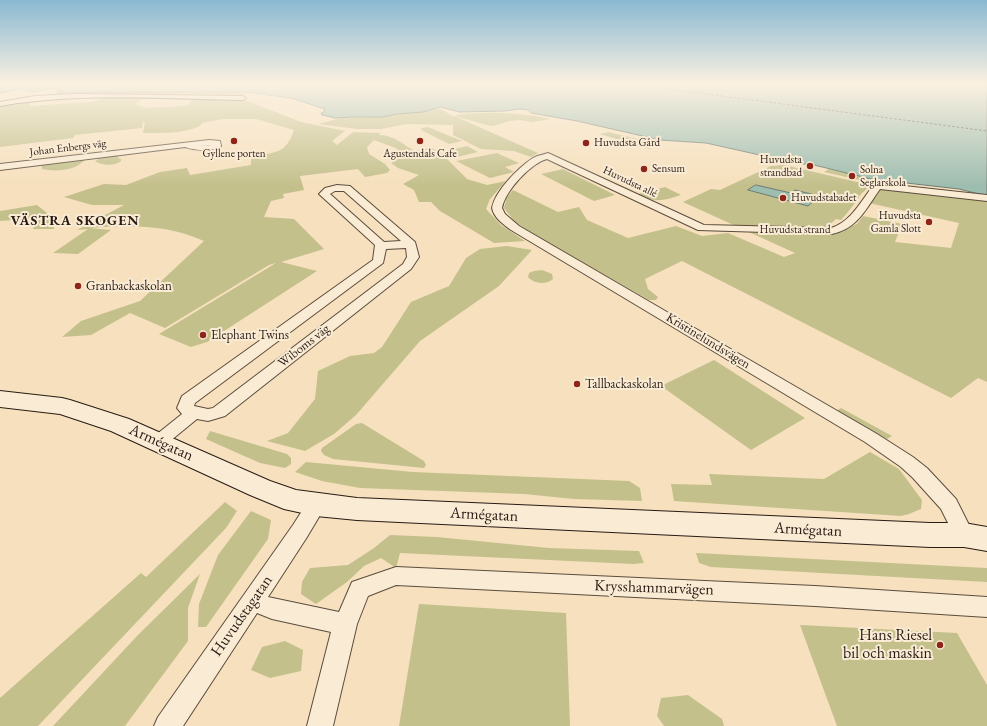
<!DOCTYPE html>
<meta charset="utf-8">
<style>
body{margin:0}
canvas{display:block;background:#f6e0bd}
</style>
<canvas width="987" height="726"></canvas>
<script>
const ctx = document.querySelector('canvas').getContext('2d');
ctx.lineJoin = 'round';
function paint(path, color) {
  ctx.fillStyle = color;
  ctx.fill(path, 'evenodd');
}
function trace(path, color, width, dash) {
  ctx.strokeStyle = color;
  ctx.lineWidth = width;
  ctx.lineCap = dash ? 'butt' : 'round';
  ctx.setLineDash(dash || []);
  ctx.stroke(path);
}
function drawText(font, color, halo, rows, align = 'center') {
  ctx.font = font + ' "EB Garamond",serif';
  ctx.lineWidth = 4;
  ctx.setLineDash([]);
  ctx.textBaseline = 'middle';
  ctx.strokeStyle = halo;
  ctx.fillStyle = color;
  for (const [text, x, y, turn = 0] of rows) {
    ctx.save();
    ctx.translate(x, y);
    ctx.rotate((+turn || 0) * Math.PI / 180);
    ctx.textAlign = isNaN(turn) ? turn : align;
    if (halo) ctx.strokeText(text, 0, 0);
    ctx.fillText(text, 0, 0);
    ctx.restore();
  }
}
paint(new Path2D(`
 M198 91 240 92 248 94 238 96H42L56 93Z
 M195 97 245 100 301 122 345 131 332 141 337 145 353 132 380 133 379 135C392 134 404 145 415 151L431 148 439 151 467 179 487 185 506 181 490 199 486 209 501 225 525 241 494 243 440 211 431 202H419L414 190 403 184 419 175 398 168 391 163 403 156 396 148 374 140 367 147 369 154 385 164 390 170 387 173 365 177 358 169 300 176 304 190 283 194 284 198 271 201 264 217 294 219 324 249 281 262 317 271 207 342 191 347 159 334 276 263 269 265 165 328 130 313 91 335 62 337 81 321 140 301 204 241C165 224 131 225 89 228L111 230 78 254 53 253 88 229 77 230 124 205H92L64 197 104 184 126 185 160 172 187 168 190 175 251 165V157C274 152 286 155 294 130L256 119H222L202 123 200 126C182 134 162 133 143 133L145 122H143L142 128 75 135 73 138 0 147V105L29 100 30 106 91 102 105 98 142 99 136 104 145 108 186 106Z
 M437 109H441L454 117V116C477 110 527 113 550 119L532 122 520 120 509 121 497 125 491 126 454 116 538 153 531 157 514 151 481 149 453 135V125L407 124 381 129H357L319 124 340 118 382 117 397 114 423 112Z
 M428 127 462 141 449 144 421 130 422 129 421 128Z
 M608 132 658 144 649 149 600 134Z
 M467 146 478 152 457 157 446 151Z
 M497 153 519 163 505 167 514 172 490 178 456 161Z
 M119 154 118 158 121 159V161C115 166 102 166 95 161L99 159 96 157Z
 M86 158C78 171 55 172 42 169L41 162Z
 M784 165 870 185C866 191 862 192 859 197 854 205 848 212 841 220L836 219 826 228 837 232 857 224 863 216 902 224 895 242 951 248 959 223 869 203 881 187 987 199V382L978 378 951 398 682 261 645 279 648 289 658 297 656 300H649L536 236 515 222 504 208 507 197 513 190 558 212 579 207 587 220 628 238 676 226 702 236 728 233 784 257 795 253 683 202 711 189 720 190 771 166Z
 M563 169 615 195 594 201 541 174Z
 M829 169 869 178 870 180 868 182 824 172Z
 M665 187 681 195C663 201 655 203 638 194Z
 M37 205 52 217 54 229H33L37 222 30 219 0 221V211Z
 M507 246 532 250 499 286 420 341 356 415 334 434 305 451 267 441 288 433 315 399 318 371 350 356 374 353 382 347 411 302 449 286 466 258 480 249Z
 M542 270 552 274 553 279C546 285 534 284 528 277L529 273 534 271Z
 M714 360 805 418 751 450 661 386Z
 M841 408 892 436 887 439 834 412Z
 M362 423 424 461 426 465 424 468 333 459 324 455 321 451 322 448 356 424Z
 M210 431 287 454 291 458V464L285 468 260 463 206 439Z
 M870 452 899 469 922 500 921 509 909 514 901 516 674 501 671 484 712 485 709 474 824 479Z
 M306 462 413 472 629 481 640 488 642 501 574 499 524 494 360 488 322 481 295 472Z
 M225 502 237 511 226 528 38 726H0V698L141 573 146 577Z
 M251 511 271 520 268 539 206 627H198L199 604 218 555Z
 M390 535 437 537 549 548 639 551 644 563 633 564 400 553 396 568 381 558 364 566 347 582 316 604 301 594 302 582 310 568 348 565 374 548Z
 M696 553 987 568V582L711 567 699 563Z
 M200 574 188 608V641L125 726H53L138 635Z
 M419 604 566 613 570 726H399Z
 M800 625 957 633 987 685V726H837Z
 M285 641 303 650 301 671 270 678 251 670 262 647Z
 M688 695 722 719 724 726H664L657 716 661 698Z`), '#c4c08c');
const water = new Path2D(`
 M0 84H987V196L959 189 871 179 810 164H800L706 143 660 140 577 121 531 113 529 110 519 109 505 111 459 112 441 107 423 112 397 114 382 117H351L335 118 322 115 321 113H323L325 109 291 98 246 92 56 93 61 90 52 88 35 92 19 89 0 93Z
 M756 185 791 193 795 190 819 196 808 206 748 190Z`);
paint(water, '#9dbdb0');
trace(water, '#6f7c72', 1);
trace(new Path2D(`
 M631 84 987 131`), '#52544b', 1, [2.5, 2]);
const street = new Path2D(`
 M75 94 243 96 246 98 243 100C162 99 80 92 0 106V102L35 96Z
 M209 140 220 141 221 146 220 148C207 151 197 151 185 147L0 170V164ZM209 145 200 146 212 145Z
 M548 153 704 225 831 228C851 222 862 200 874 184L877 183 987 195V201L880 189C865 210 858 228 832 234L698 230 547 159C531 163 505 191 502 208L505 214 519 226 877 434 913 457 927 468 956 499 974 535 971 541 964 543 957 541 941 509 913 478 901 467 865 442 511 230C503 224 494 218 492 208 495 191 519 167 533 158 538 155 543 155 548 153Z
 M337 185 350 186 415 242 419 257 411 269 225 416 208 421 197 419 164 446 158 448 152 446 149 442 152 438 182 414 177 408 182 396 373 260 375 245 319 194 325 188ZM335 191H344L401 241 384 242 330 194ZM406 248 407 257 403 264 213 408 208 409 194 406 195 403 383 263 386 249Z
 M316 497 323 500 326 505 307 537 268 597 339 612 352 582 396 567 815 586 987 597V617L815 606 396 585 368 596 357 624 333 726H307L331 632 272 619 257 613 183 726H154L158 717 293 525 309 500Z`);
const secondary = new Path2D(`
 M0 391 62 398 70 400 129 419 270 481 296 490 357 498 930 523H964L987 527V551L964 547H930L357 520 316 516 284 509 250 495 111 431 60 414 0 407Z`);
trace(street, '#5c4c3e', 2);
trace(secondary, '#291b14', 2);
paint(street, '#f9ebd4');
paint(secondary, '#f9ebd4');
const sky = ctx.createLinearGradient(0, 0, 0, 186);
sky.addColorStop(0, '#8ab8d2');
sky.addColorStop(0.45, '#fbf1e1');
sky.addColorStop(1, '#fbf1e100');
ctx.fillStyle = sky;
ctx.fillRect(0, 0, 987, 186);
for (const [x, y, r, color] of [
 [234,141,4,"#8f2418"],
 [420,141,4,"#8f2418"],
 [586,143,4,"#8f2418"],
 [810,166,4,"#8f2418"],
 [644,169,4,"#8f2418"],
 [852,176,4,"#8f2418"],
 [783,198,4,"#8f2418"],
 [929,222,4,"#8f2418"],
 [78,286,4,"#8f2418"],
 [203,335,4,"#8f2418"],
 [577,384,4,"#8f2418"],
 [940,645,4,"#8f2418"]
]) {
  const dot = new Path2D();
  dot.arc(x, y, r, 0, 2 * Math.PI);
  ctx.fillStyle = color;
  ctx.fill(dot);
  trace(dot, '#f9ebd4', 1.5);
}
drawText('11px', '#291b14', '#f9ebd4', [
 ["Huvudsta Gård",594,143],
 ["Gyllene porten",234,154,"center"],
 ["Agustendals Cafe",420,154,"center"],
 ["Huvudsta",802,160,"right"],
 ["strandbad",802,173,"right"],
 ["Sensum",652,169],
 ["Solna",860,170],
 ["Seglarskola",860,183],
 ["Huvudstabadet",791,198],
 ["Huvudsta",921,216,"right"],
 ["Gamla Slott",921,229,"right"]
], 'left');
drawText('11px', '#291b14', '#f9ebd4', [
 ["Johan Enbergs väg",68,148,-7],
 ["Huvudsta allé",630,182,25],
 ["Huvudsta strand",795,230]
]);
drawText('13px', '#291b14', '#f9ebd4', [
 ["Granbackaskolan",86,286],
 ["Elephant Twins",211,335],
 ["Tallbackaskolan",585,384]
], 'left');
drawText('13px', '#291b14', '#f9ebd4', [
 ["Kristinelundsvägen",708,341,31],
 ["Wiboms väg",304,346,-38]
]);
ctx.letterSpacing = '1px';
drawText('bold 14px', '#291b14', '#f9ebd4', [
 ["VÄSTRA SKOGEN",75,221]
]);
ctx.letterSpacing = '0px';
drawText('16px', '#291b14', '#f9ebd4', [
 ["Armégatan",161,443,24],
 ["Armégatan",484,515,3],
 ["Armégatan",808,530,3],
 ["Krysshammarvägen",654,588,2],
 ["Huvudstagatan",242,616,-55]
]);
drawText('16px', '#291b14', '#f9ebd4', [
 ["Hans Riesel",932,636],
 ["bil och maskin",932,654]
], 'right');
</script>
